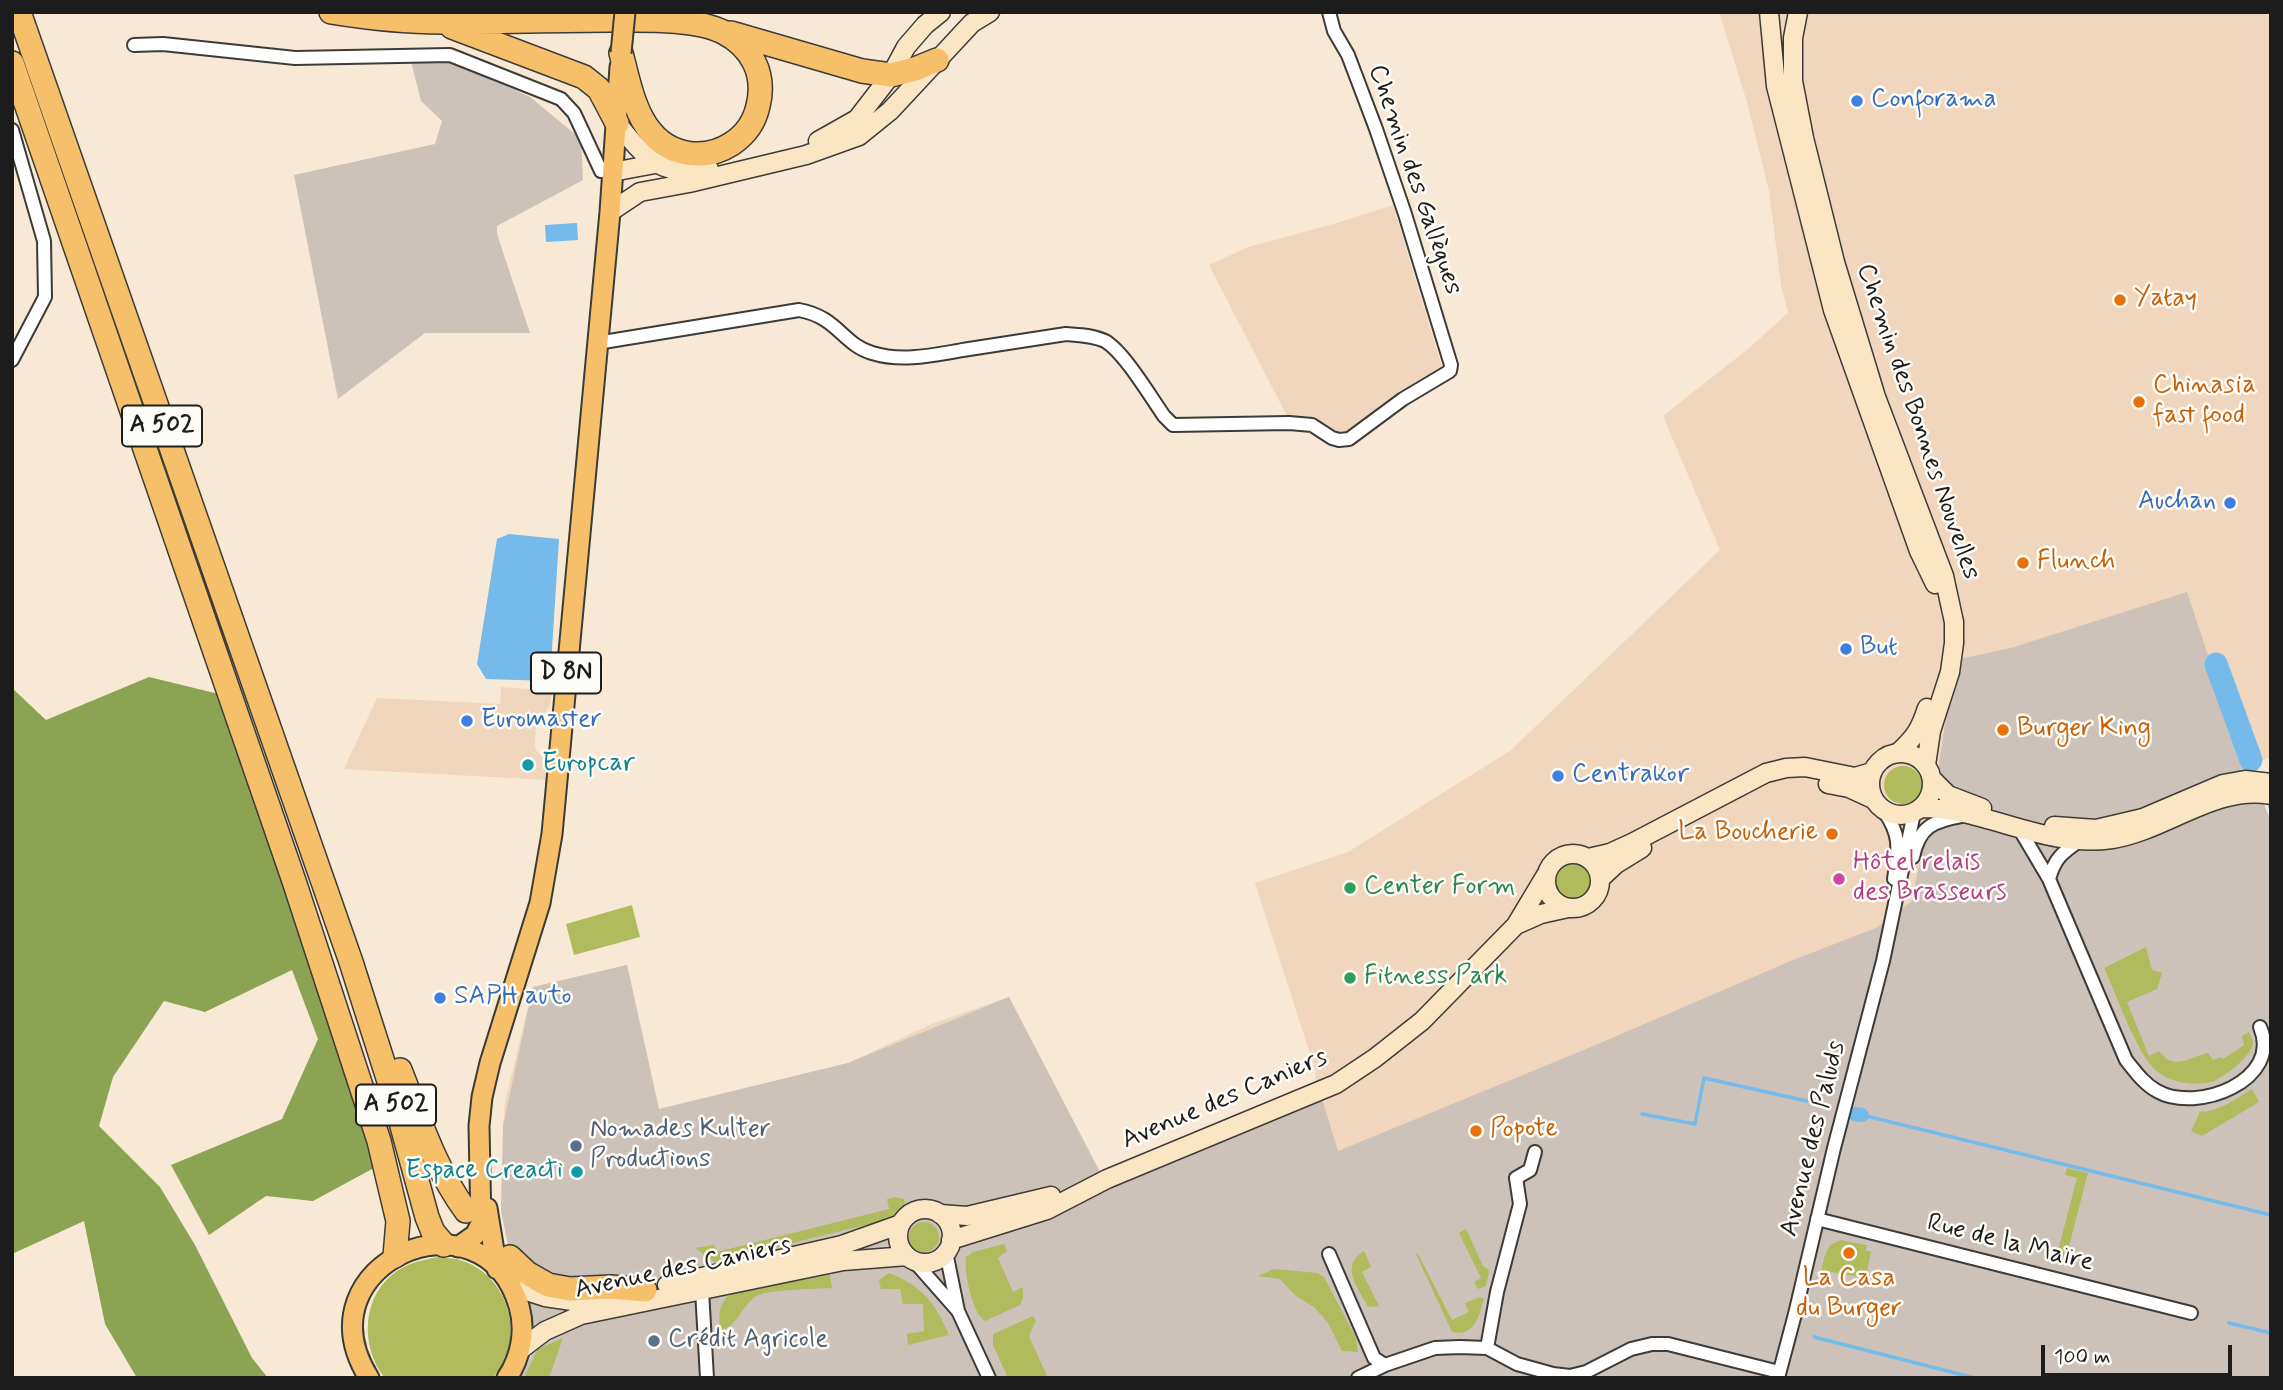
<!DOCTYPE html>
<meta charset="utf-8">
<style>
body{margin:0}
#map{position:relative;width:2283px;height:1390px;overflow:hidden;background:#f7e9d5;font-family:Mynerve,sans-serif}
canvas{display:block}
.frame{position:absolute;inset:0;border:14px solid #1c1c1c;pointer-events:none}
.scale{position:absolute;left:2041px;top:1345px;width:191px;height:32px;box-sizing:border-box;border:4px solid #1c1c1c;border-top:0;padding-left:9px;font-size:21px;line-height:24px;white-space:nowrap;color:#1c1c1c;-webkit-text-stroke:5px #fdfcf7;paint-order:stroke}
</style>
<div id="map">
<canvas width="2283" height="1390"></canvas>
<div class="frame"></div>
<div class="scale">100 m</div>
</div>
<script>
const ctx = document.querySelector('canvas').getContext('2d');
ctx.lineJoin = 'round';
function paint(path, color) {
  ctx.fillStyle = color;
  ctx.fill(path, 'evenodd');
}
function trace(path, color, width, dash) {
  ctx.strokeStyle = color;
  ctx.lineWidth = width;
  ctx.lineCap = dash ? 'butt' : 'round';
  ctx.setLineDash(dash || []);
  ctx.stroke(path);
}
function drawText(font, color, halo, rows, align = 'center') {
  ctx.font = font + ' Mynerve,sans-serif';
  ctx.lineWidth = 5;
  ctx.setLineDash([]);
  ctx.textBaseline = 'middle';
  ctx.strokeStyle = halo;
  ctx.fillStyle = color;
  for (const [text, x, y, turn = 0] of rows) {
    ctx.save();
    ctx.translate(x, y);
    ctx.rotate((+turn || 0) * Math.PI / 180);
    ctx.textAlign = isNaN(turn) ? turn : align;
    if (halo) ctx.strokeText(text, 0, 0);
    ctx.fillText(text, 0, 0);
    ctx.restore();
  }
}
paint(new Path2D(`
 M1719 12H2271V757L2249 766 2271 822V1378H520L531 1356 501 1211 503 1126 505 1102 533 987 627 965 659 1109 848 1063 934 1023 1009 997 1100 1172 1316 1083 1315 1069 1255 883 1348 852 1510 751 1720 550 1663 416 1748 349 1788 313 1781 285 1769 191 1747 102Z
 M1393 205 1443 371 1355 431 1340 435 1288 418 1209 265 1248 247 1337 223Z
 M501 687 552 691 550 705 546 712 536 718 535 748 543 759 547 780 344 769 377 698 500 704Z`), '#efd6bc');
paint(new Path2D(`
 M451 61 530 97 581 139 583 180 497 226V234L530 333H425L338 399 294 175 435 144 442 121 421 101 411 62Z
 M2187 592 2223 700 2271 822V1378H520L531 1356 501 1211 503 1126 533 987 627 965 659 1109 848 1063 1009 997 1100 1172 1317 1083 1338 1151 1591 1047 1793 960 1876 928 1912 901 1939 764 1955 660 2011 648Z`), '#cdc2b9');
paint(new Path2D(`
 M1884 785a19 19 0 1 1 38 0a19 19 0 1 1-38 0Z
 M1556 881a17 17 0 1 1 34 0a17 17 0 1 1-34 0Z
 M632 905 640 937 574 955 566 924Z
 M2146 947 2152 970 2162 973 2157 989 2127 1002 2149 1056 2159 1051C2174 1071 2188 1058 2208 1053L2213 1060 2221 1057 2223 1059 2244 1045 2242 1036 2249 1032C2250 1036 2253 1039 2253 1042 2254 1055 2222 1079 2211 1082 2194 1086 2173 1083 2159 1073 2138 1059 2116 993 2104 968Z
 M2252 1089 2259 1102 2202 1136 2191 1131 2200 1112C2219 1111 2236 1099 2252 1089Z
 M2067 1168 2088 1173 2066 1258H2056L2077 1178 2065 1175Z
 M894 1197 904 1199 905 1206 898 1213 878 1222 715 1262 695 1248 714 1245 717 1252 889 1209 887 1199Z
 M909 1237a15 15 0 1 1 30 0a15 15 0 1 1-30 0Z
 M1466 1229 1483 1266 1489 1270 1486 1286 1478 1289 1474 1282 1481 1278 1459 1233Z
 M1841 1240 1867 1245 1866 1251H1871L1866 1278 1821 1270 1824 1258 1830 1245Z
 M1004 1244 1007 1251 998 1258 1013 1292 1023 1287V1299L1020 1305 985 1321C972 1313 964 1272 966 1257L973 1252Z
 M1364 1251 1371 1267 1362 1272 1379 1306 1368 1307C1358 1287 1339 1266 1364 1251Z
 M1416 1254H1418L1452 1320 1469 1312 1465 1303 1481 1297 1484 1299C1479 1316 1475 1337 1452 1332Z
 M438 1257C445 1258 453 1258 460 1260 501 1272 522 1321 505 1359 502 1366 497 1372 493 1378H385C359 1347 362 1294 397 1271 410 1262 423 1260 438 1257Z
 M1274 1269 1317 1273 1324 1277 1356 1338 1358 1352 1342 1351 1328 1323 1314 1307 1296 1296 1280 1279 1258 1276Z
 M889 1273C922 1286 935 1302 949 1335L908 1345 907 1334 924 1331 923 1304H903L900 1289H881L879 1280Z
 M830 1275 832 1288C816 1289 766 1289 755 1297 741 1307 738 1326 720 1331 719 1314 718 1303 732 1293Z
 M1033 1316 1036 1321 1029 1336 1048 1378H1008L993 1345V1334Z
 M563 1338 549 1378H524L538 1349Z`), '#b0bb5d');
paint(new Path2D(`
 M149 677 223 695 348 1076 374 1168 313 1201 266 1196 209 1235 171 1165 282 1119 318 1039 292 970 205 1012 164 1001 113 1077 99 1126 160 1187 195 1245 252 1358 268 1378H137L105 1324 84 1221 12 1254V688L46 720Z`), '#8ca354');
paint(new Path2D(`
 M577 223 578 240 546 242 545 225Z
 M509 534 559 539 550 681 486 679 477 664 497 539Z`), '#74baeb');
trace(new Path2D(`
 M2270 807 2271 808
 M1642 1114 1695 1124 1704 1078 1807 1101
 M1862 1115 2271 1215
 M2229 1323 2271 1333
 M1814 1337 1975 1378`), '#74baeb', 3.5);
trace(new Path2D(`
 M1855 1114 1862 1115`), '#74baeb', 14);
trace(new Path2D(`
 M2216 664 2251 760`), '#74baeb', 23);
const street = new Path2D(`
 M134 45 163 44 295 58 450 55 561 99 574 113 601 171 612 172
 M12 130 44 241 45 297 12 360
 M597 343 799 310C838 317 842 344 872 353 904 363 937 354 969 349 1001 344 1034 339 1066 334 1079 335 1093 335 1105 341 1124 352 1150 396 1164 416L1173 425 1289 423 1312 425 1332 438 1339 440 1349 439 1403 399 1450 371 1451 365 1405 214 1376 129 1348 55 1334 31 1329 12
 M1884 811C1902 837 1898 850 1894 879
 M2020 830 2049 879 2126 1060C2135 1071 2144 1084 2157 1091 2197 1114 2283 1080 2260 1027
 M1913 857C1919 827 1933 821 1961 816
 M2049 879C2055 858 2062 853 2079 841
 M1817 1219 2191 1313
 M946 1252 958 1311
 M1329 1254 1374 1358 1385 1365
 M914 1261 958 1311 989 1378
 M702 1290 707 1378
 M1487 1348 1497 1292 1520 1204 1516 1178 1530 1170 1535 1152
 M1358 1378 1385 1365 1435 1348 1460 1347 1487 1348 1517 1364 1553 1374 1570 1376 1586 1372 1631 1349 1652 1344H1668L1779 1372
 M1778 1378 1795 1314 1834 1148 1883 961 1914 813`);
const secondary = new Path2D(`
 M1769 12 1776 86 1833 310 1919 551 1935 584
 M1798 12 1793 38V81L1804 138 1835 262 1876 397 1944 576 1954 622V643L1950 672 1931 731 1926 765
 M617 123C645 158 661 178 709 169
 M818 141 857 119 891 75 906 47 925 25 941 12
 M612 172 655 164
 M610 212 640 192 689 183 806 155 859 136 890 111 972 23 990 12
 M1870 784a31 31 0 1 1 62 0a31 31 0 1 1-62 0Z
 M1898 753C1915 737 1920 730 1927 708
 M1932 779 1948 795 1982 808
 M1828 784 1849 788 1873 799
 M1921 808C1986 808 2044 849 2112 839 2165 831 2217 784 2271 795
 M2054 826 2096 829 2143 818 2223 784 2245 780 2271 783
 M1546 881a27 27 0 1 1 54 0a27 27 0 1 1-54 0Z
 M1588 858 1610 853 1632 843 1766 773 1786 768 1805 767 1855 777 1872 772
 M1600 879 1616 864 1642 848
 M1516 925 1541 914 1568 908
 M898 1236a27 27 0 1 1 54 0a27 27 0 1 1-54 0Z
 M940 1214 967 1216 1051 1196
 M951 1240 1047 1210 1107 1179 1336 1084 1375 1058 1422 1021 1516 925 1546 875
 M667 1285 842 1245 901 1224
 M511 1286 545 1297 579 1302 616 1295
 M520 1350 545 1331 581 1315 843 1261 907 1256`);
const primary = new Path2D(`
 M487 1208 497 1269
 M458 1247 475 1235 481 1224 479 1126 482 1097 490 1063 540 903 552 834 610 212 620 67
 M369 1378C297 1263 483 1184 519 1306 526 1331 521 1357 507 1378`);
const highway = new Path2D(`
 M19 12 351 962 394 1097 427 1217 433 1232 444 1245
 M331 12C368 18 406 22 442 22 499 22 556 20 612 20 643 20 695 18 723 32 752 47 766 74 758 106 751 138 719 159 686 153 639 144 631 91 621 53
 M452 27 584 77 599 89 617 123
 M731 33 862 71 891 75 915 69 937 60
 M12 63 294 881 379 1141 398 1221 395 1256
 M400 1070C419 1118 435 1169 466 1211
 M510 1257 527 1273 548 1285 570 1289 611 1287 645 1290`);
trace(street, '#3d3b38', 16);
trace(secondary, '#3d3b38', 21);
trace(primary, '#3d3b38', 23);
trace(highway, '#3d3b38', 26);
trace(street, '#fff', 12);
trace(secondary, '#fbe6c4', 18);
trace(primary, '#f6c06b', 19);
trace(highway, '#f6c06b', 23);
const primaryBridge = new Path2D(`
 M621 53 625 12`);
trace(primaryBridge, '#3d3b38', 23, []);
trace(primaryBridge, '#f6c06b', 19);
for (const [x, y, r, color] of [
 [1857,101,7,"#3f7fe0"],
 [2120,300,7,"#e8710a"],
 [2139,402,7,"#e8710a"],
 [2230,503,7,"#3f7fe0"],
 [2023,563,7,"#e8710a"],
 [1846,649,7,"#3f7fe0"],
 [467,721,7,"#3f7fe0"],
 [2003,730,7,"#e8710a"],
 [528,765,7,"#0f9aa8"],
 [1558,776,7,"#3f7fe0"],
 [1832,834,7,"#e8710a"],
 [1839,879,7,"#d1479c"],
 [1350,888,7,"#2e9e5b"],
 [1350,978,7,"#2e9e5b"],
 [440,998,7,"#3f7fe0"],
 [1476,1131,7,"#e8710a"],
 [576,1146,7,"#5c6f8a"],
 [577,1172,7,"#0f9aa8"],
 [1849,1253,7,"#e8710a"],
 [654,1341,7,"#5c6f8a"]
]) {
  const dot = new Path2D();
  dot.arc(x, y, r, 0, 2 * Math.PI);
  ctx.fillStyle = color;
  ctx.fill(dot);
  trace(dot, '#fdfcf7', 2.5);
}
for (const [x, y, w] of [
 [162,426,80],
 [566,673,70],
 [396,1105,80]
]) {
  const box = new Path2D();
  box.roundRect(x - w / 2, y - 20.5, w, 41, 5);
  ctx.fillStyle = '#fdfcf7';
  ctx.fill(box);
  trace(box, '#1c1c1c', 2);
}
drawText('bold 24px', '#1c1c1c', null, [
 ["A 502",162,426],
 ["D 8N",566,673],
 ["A 502",396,1105]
]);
drawText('26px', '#366cbe', '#fdfcf7', [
 ["Conforama",1871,101],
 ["Auchan",2216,503,"right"],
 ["But",1860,649],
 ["Euromaster",481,721],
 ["Centrakor",1572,776],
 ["SAPH auto",454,998]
], 'left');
drawText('26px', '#1c1c1c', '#fdfcf7', [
 ["Chemin des Gallègues",1414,180,71],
 ["Chemin des Bonnes Nouvelles",1917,422,71],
 ["Avenue des Caniers",1225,1100,-23],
 ["Avenue des Paluds",1814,1139,-76],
 ["Rue de la Maïre",2010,1244,14],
 ["Avenue des Caniers",683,1269,-12]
]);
drawText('26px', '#c56008', '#fdfcf7', [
 ["Yatay",2134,300],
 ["Chinasia",2153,387],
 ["fast food",2153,417],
 ["Flunch",2037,563],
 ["Burger King",2017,730],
 ["La Boucherie",1818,834,"right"],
 ["Popote",1490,1131],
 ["La Casa",1849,1280,"center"],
 ["du Burger",1849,1310,"center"]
], 'left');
drawText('26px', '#0d838f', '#fdfcf7', [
 ["Europcar",542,765],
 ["Espace Creacti",563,1172,"right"]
], 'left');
drawText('26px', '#b23c85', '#fdfcf7', [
 ["Hôtel relais",1853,864],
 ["des Brasseurs",1853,894]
], 'left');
drawText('26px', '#27864d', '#fdfcf7', [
 ["Center Form",1364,888],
 ["Fitness Park",1364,978]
], 'left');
drawText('26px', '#4e5e75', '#fdfcf7', [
 ["Nomades Kulter",590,1131],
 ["Productions",590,1161],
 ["Crédit Agricole",668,1341]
], 'left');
</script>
